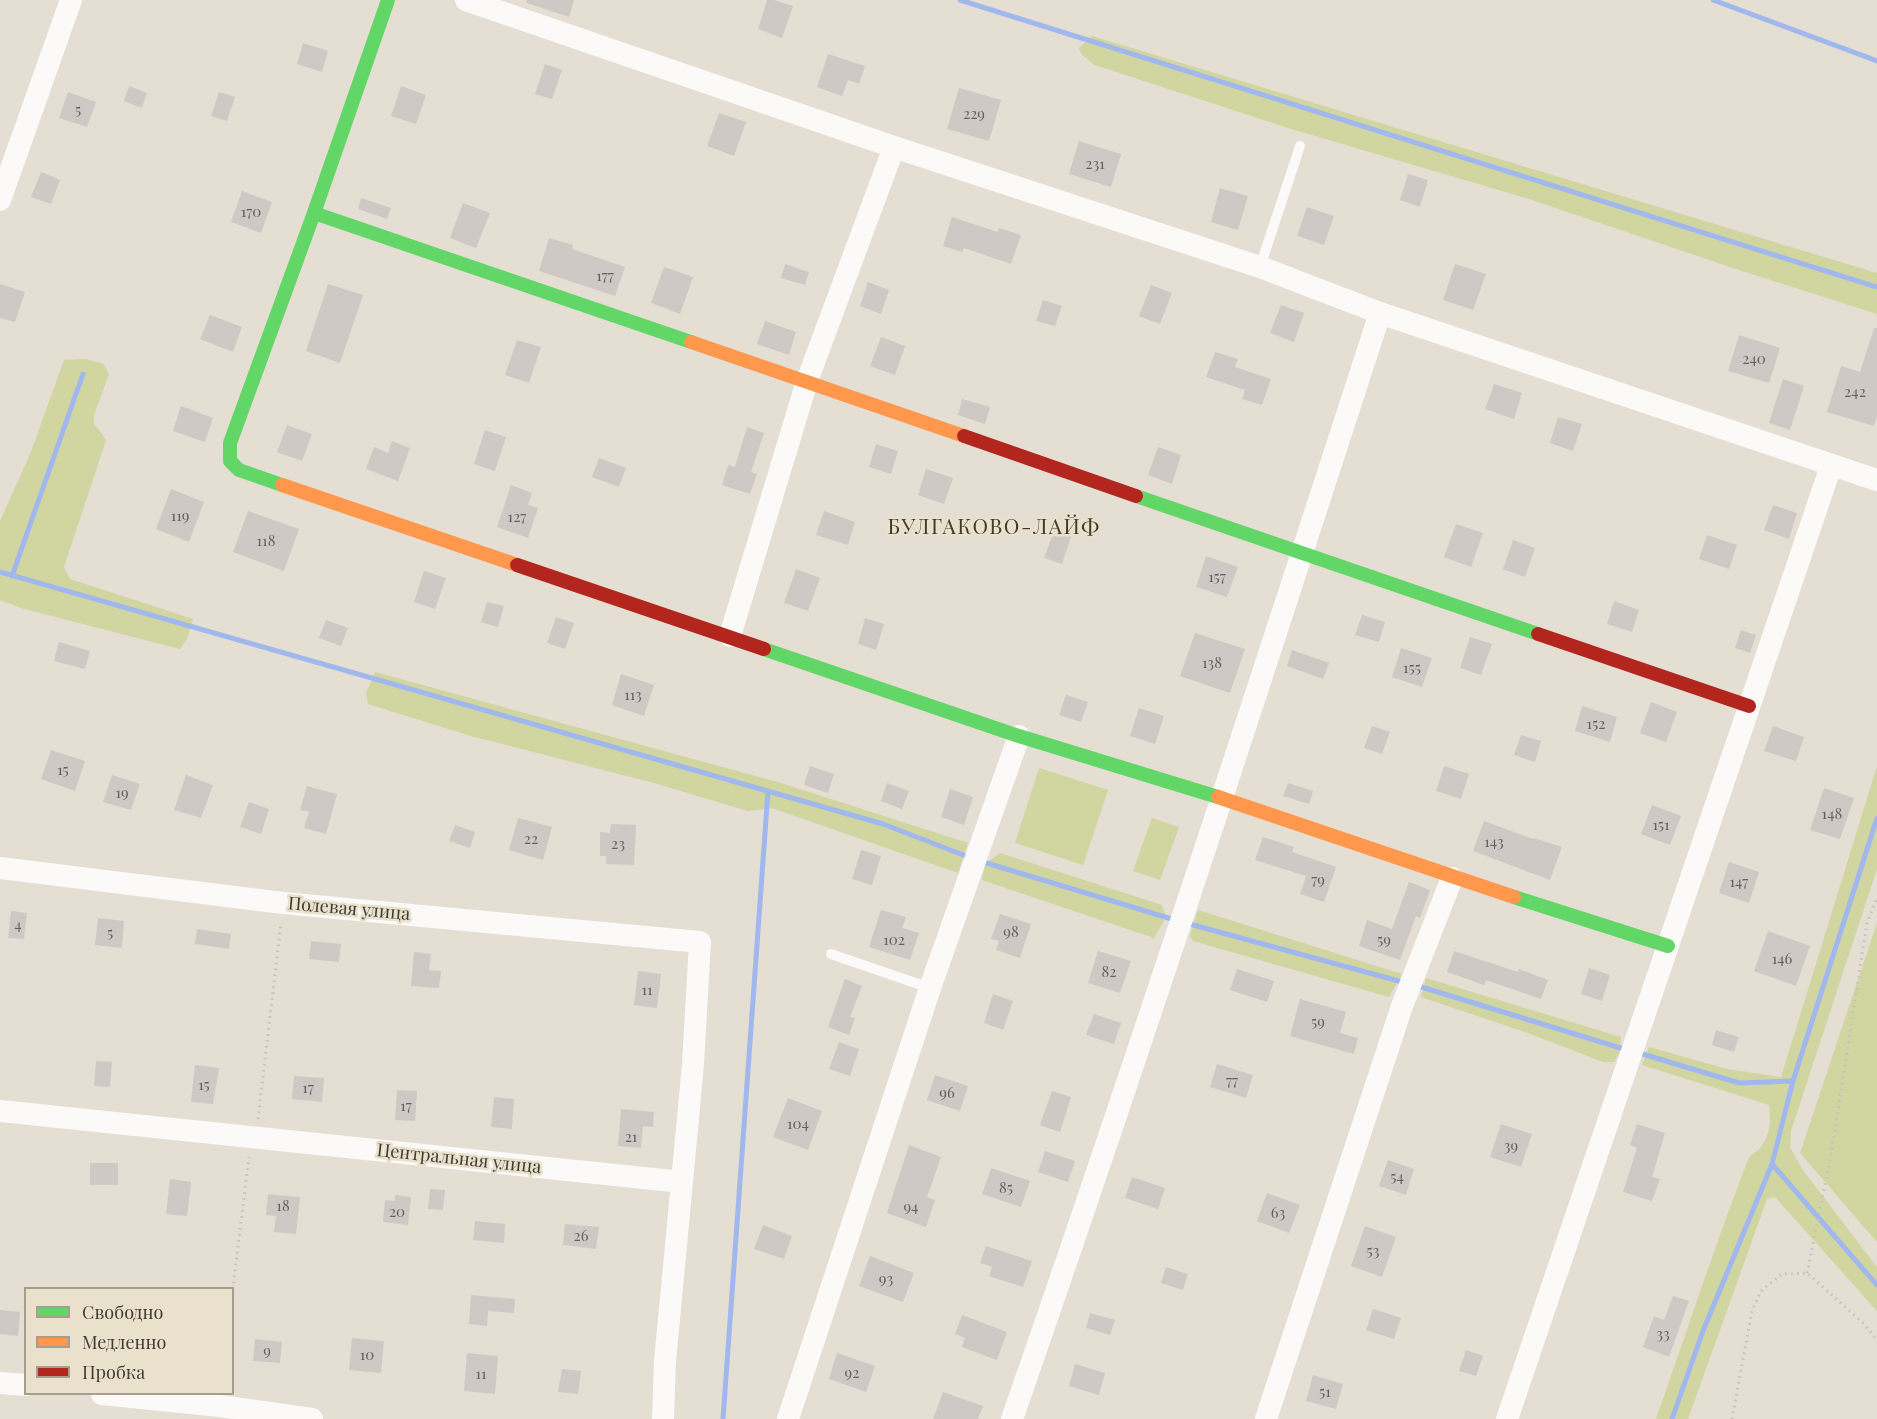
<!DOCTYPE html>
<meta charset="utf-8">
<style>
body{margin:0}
#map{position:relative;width:1877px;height:1419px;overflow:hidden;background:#e4ded3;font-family:"Playfair Display",serif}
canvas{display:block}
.legend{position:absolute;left:24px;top:1287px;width:210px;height:108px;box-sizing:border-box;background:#eae1cd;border:2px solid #a69f90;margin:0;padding:8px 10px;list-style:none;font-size:18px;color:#403d35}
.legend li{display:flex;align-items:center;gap:12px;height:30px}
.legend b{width:30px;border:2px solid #a69f90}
</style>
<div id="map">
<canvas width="1877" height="1419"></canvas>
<ul class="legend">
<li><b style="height:8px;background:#63d668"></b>Свободно</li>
<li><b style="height:8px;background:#ff974d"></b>Медленно</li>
<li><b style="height:8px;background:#b3261e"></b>Пробка</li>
</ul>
</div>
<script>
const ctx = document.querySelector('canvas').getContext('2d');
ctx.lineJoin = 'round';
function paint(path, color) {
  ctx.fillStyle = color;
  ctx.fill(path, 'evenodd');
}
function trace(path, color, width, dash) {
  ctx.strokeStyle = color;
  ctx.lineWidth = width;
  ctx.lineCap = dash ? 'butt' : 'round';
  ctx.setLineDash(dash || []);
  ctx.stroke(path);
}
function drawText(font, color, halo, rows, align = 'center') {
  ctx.font = font + ' "Playfair Display",serif';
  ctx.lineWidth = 5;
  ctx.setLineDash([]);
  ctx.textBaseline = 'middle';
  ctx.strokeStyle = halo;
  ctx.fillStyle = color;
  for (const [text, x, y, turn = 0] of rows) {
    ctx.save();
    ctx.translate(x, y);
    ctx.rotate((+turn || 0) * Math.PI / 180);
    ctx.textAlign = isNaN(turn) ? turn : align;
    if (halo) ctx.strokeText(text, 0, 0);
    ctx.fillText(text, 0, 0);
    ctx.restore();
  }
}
paint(new Path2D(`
 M1092 36 1877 273V314L1736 269 1529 199 1288 128 1095 65 1082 55 1079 48Z
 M86 359 103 364 109 374 94 415V423L106 440 64 567 70 579 193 619 187 639 180 649 21 608 0 600V521L31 452 64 360Z
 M375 672 781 783 968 843 958 873 772 808 748 811 654 783 471 736 368 704 366 693Z
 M1877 766V869L1791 1131 1790 1147 1802 1169 1877 1267V1311L1775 1197 1767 1199 1688 1419H1656C1686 1334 1714 1248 1746 1165 1751 1152 1752 1156 1760 1148 1771 1136 1771 1119 1769 1105L1642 1065 1649 1047 1727 1069 1781 1077Z
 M1039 768 1108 790 1083 865 1015 843Z
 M1152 818 1179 827 1160 880 1133 871Z
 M1000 853 1162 905 1166 917 1154 938 982 880 985 864Z
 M1198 910 1402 974 1389 997 1193 941 1190 936Z
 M1877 923V1242L1800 1153Z
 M1426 978 1621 1037 1619 1053 1614 1062H1603L1525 1032 1421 997Z`), '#d1d5a0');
trace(new Path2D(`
 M960 0 1877 287
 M1713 0 1877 61
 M0 572 883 824 971 858
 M12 576 83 374
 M980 861 1175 920
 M1186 923 1406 983
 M1415 985 1627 1050
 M1636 1052 1739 1083 1793 1081
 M1772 1164 1877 1285
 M723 1419 768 791
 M1672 1419 1703 1331 1772 1164 1793 1081 1877 818`), '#a1b8ee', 5);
paint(new Path2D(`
 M527 0H574L569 17 527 3Z
 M767 0H774L793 6 782 38 758 29Z
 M303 43 328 51 322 72 297 64Z
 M828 54 865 66 859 84 848 80 842 96 817 87Z
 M545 64 562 70 552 99 535 94Z
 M129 86 147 93 142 108 124 101Z
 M401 86 426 95 416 124 391 116Z
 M959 88 1001 100 989 141 947 129Z
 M68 92 96 102 87 127 59 118Z
 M219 92 235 97 227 121 211 116Z
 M719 113 746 122 734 156 707 146Z
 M1079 141 1121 154 1111 187 1069 174Z
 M41 172 60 180 51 204 31 197Z
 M1408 174 1428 180 1420 207 1400 200Z
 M1220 188 1248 196 1238 230 1211 222Z
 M242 191 272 202 261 233 231 222Z
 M361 198 391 208 387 219 358 209Z
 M463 203 490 213 476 248 450 238Z
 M1307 207 1334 216 1324 245 1297 236Z
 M952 217 998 232 999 228 1021 235 1011 264 964 248 962 252 943 246Z
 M549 238 573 245 572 249 625 267 615 296 539 271Z
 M785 264 809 272 805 285 781 278Z
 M1455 264 1486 274 1473 310 1443 300Z
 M664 267 693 277 680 314 651 303Z
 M868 282 889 290 881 314 860 306Z
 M0 284 25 292 15 322 0 318Z
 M328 284 363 295 340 363 306 351Z
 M1151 285 1172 293 1160 324 1139 316Z
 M1043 300 1062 306 1055 326 1036 321Z
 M1281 305 1304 313 1294 342 1270 333Z
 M210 315 242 327 233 352 200 339Z
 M765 321 796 332 789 355 757 344Z
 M1874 328H1877V417L1874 426 1827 412 1841 366 1860 372Z
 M1739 335 1780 348 1769 383 1728 371Z
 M881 337 905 346 895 375 870 366Z
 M517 340 541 347 529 383 505 375Z
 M1215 352 1238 359 1235 367 1271 379 1262 405 1242 399 1245 390 1206 377Z
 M1783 379 1804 386 1790 430 1769 423Z
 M1494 384 1522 393 1514 419 1485 409Z
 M962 399 990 407 985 424 958 415Z
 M181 406 213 418 205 442 173 431Z
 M1558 417 1582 424 1573 451 1550 443Z
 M287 425 312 434 302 461 277 452Z
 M747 427 764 433 751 472 757 474 750 494 722 485 728 465 735 467Z
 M485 430 506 437 495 471 474 464Z
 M392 441 410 448 398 481 366 469 374 447 388 453Z
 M876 444 898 451 891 474 869 467Z
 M1158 447 1181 455 1172 484 1148 475Z
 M599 458 626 468 619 487 592 477Z
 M926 469 953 478 944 504 918 495Z
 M511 485 532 493 528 505 538 508 528 538 497 527Z
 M171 489 204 502 189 542 156 529Z
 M1773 505 1797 513 1789 539 1764 530Z
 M248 511 299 529 284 571 233 552Z
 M824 511 855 522 848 545 816 535Z
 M1456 524 1483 533 1471 567 1444 557Z
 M1055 528 1072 534 1062 564 1044 558Z
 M1707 535 1737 545 1729 569 1699 559Z
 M1513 540 1535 548 1525 577 1503 569Z
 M1206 556 1238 567 1227 597 1196 587Z
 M796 569 820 578 808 611 784 603Z
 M424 571 446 578 435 609 414 602Z
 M1614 601 1639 610 1632 632 1607 624Z
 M487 602 504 606 498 627 481 622Z
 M1362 615 1385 622 1379 642 1355 635Z
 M556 617 574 623 565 649 547 643Z
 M865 618 884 624 876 650 858 644Z
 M326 620 348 628 341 646 319 638Z
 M1741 630 1756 635 1750 653 1735 648Z
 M1195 633 1245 649 1230 693 1180 676Z
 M1470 637 1492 644 1481 675 1460 668Z
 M59 642 90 651 85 669 54 661Z
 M1401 648 1432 658 1422 687 1392 677Z
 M1292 650 1329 663 1323 679 1287 666Z
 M621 674 654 685 644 716 612 705Z
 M1066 695 1088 702 1081 722 1059 715Z
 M1651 702 1677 712 1666 742 1640 733Z
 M1582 706 1617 717 1610 742 1575 731Z
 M1139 708 1164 716 1155 744 1130 736Z
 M1372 726 1390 732 1382 754 1364 748Z
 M1773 726 1804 737 1796 761 1764 751Z
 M1521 735 1541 741 1535 762 1514 755Z
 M51 750 85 761 75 791 41 779Z
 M810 766 834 774 828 793 804 785Z
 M1444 766 1469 774 1461 799 1436 791Z
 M112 775 140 784 131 810 103 802Z
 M186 775 213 785 201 818 174 810Z
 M887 783 909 791 902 809 881 801Z
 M1288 783 1313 791 1309 804 1283 796Z
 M307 786 337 794 326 834 304 828 309 812 300 810Z
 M1824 788 1854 798 1840 839 1810 830Z
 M950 789 973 797 964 825 941 817Z
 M249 802 269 809 261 834 240 827Z
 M1652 805 1681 816 1670 845 1641 834Z
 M518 818 552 827 543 860 509 850Z
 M1484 821 1533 839 1534 838 1562 847 1550 880 1473 851Z
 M611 824 636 825 634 865 606 864V856H600V832L610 833Z
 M455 825 475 832 470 848 449 841Z
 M1263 837 1294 847 1292 852 1336 867 1324 902 1300 894 1306 876 1255 860Z
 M861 850 881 856 872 885 852 879Z
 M1729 862 1759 872 1749 903 1719 893Z
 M1409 882 1430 890 1420 918 1416 916 1400 960 1359 946 1367 920 1392 929Z
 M881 910 906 917 902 928 919 933 910 960 869 947Z
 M11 911 27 913 24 939 8 938Z
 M1000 914 1031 924 1020 958 996 950 999 941 991 939Z
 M98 918 124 921 122 948 95 945Z
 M197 929 231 934 229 949 195 944Z
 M1768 931 1810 946 1796 986 1754 971Z
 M311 941 341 944 339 962 309 959Z
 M1098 951 1131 961 1120 993 1088 983Z
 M1454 951 1518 972 1519 969 1548 980 1541 999 1486 980 1484 985 1447 972Z
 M414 952 431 954 429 970 441 971 439 988 411 986Z
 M1589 968 1610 975 1602 1001 1581 994Z
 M1237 969 1274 981 1267 1002 1230 990Z
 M638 971 661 974 657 1008 634 1005Z
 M845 979 862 986 850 1017 855 1018 849 1035 828 1027Z
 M993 994 1013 1001 1003 1030 984 1023Z
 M1300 999 1346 1012 1340 1033 1358 1038 1354 1054 1290 1036Z
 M1094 1014 1121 1023 1114 1044 1086 1035Z
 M1716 1030 1739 1037 1734 1052 1712 1045Z
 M839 1042 859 1049 850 1076 829 1069Z
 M96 1061 112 1062 110 1087 94 1086Z
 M1217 1064 1253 1075 1246 1098 1210 1087Z
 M195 1065 219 1068 213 1104 191 1102Z
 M935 1075 968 1086 960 1111 927 1100Z
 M294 1076 324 1078 322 1102 292 1099Z
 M397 1090 417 1091 415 1121 395 1120Z
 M1052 1091 1071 1097 1060 1132 1040 1125Z
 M494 1097 514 1099 512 1129 491 1127Z
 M788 1098 822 1111 808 1150 773 1137Z
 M621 1109 654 1112 653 1127 643 1126 641 1148 618 1146Z
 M1501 1124 1532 1134 1521 1167 1490 1157Z
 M1637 1124 1665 1133 1652 1177 1660 1179 1652 1201 1623 1192 1637 1148 1630 1145Z
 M909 1145 941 1157 927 1197 935 1200 926 1227 887 1213Z
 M1045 1151 1075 1161 1068 1182 1038 1172Z
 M1388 1160 1414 1169 1406 1195 1379 1186Z
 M90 1163H118V1185H90Z
 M991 1168 1030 1181 1021 1207 982 1194Z
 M1132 1177 1165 1188 1158 1209 1125 1198Z
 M170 1179 191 1182 187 1216 166 1214Z
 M430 1189 445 1190 443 1210 428 1209Z
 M1267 1193 1300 1205 1289 1233 1257 1221Z
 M268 1194 300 1197 296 1234 274 1232 276 1216 266 1215Z
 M395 1195 411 1197 408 1225 383 1222 385 1200 395 1201Z
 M475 1221 505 1224 504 1243 473 1240Z
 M565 1224 599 1227 596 1249 563 1245Z
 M763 1225 792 1236 784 1259 754 1249Z
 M1365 1226 1396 1237 1382 1277 1351 1266Z
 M986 1246 1032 1261 1023 1287 989 1276 992 1267 980 1263Z
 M870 1256 914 1273 903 1302 859 1286Z
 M1166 1267 1188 1274 1183 1290 1161 1283Z
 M471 1295 515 1299 514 1313 488 1311 487 1326 469 1324Z
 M1673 1296 1689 1301 1669 1357 1643 1347 1654 1316 1664 1320Z
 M1373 1309 1401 1318 1394 1339 1366 1330Z
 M0 1310 20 1312 18 1336 0 1334Z
 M1090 1313 1115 1320 1110 1335 1086 1328Z
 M962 1315 1007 1332 997 1360 962 1347 965 1338 955 1334Z
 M352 1338 384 1341 381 1373 349 1370Z
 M255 1339 282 1342 280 1363 253 1361Z
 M1466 1350 1483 1356 1476 1376 1459 1371Z
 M467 1353 498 1356 495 1394 464 1391Z
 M837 1353 875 1366 866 1392 829 1379Z
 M1075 1364 1105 1373 1099 1395 1069 1386Z
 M562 1369 581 1371 578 1394 558 1392Z
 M1313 1375 1343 1384 1336 1409 1306 1401Z
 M943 1392 983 1406 978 1419H933Z`), '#cfc9c6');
trace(new Path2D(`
 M258 1119 281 923
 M1807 1273 1831 1155 1867 923 1877 898
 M232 1295 249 1157
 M1732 1419 1752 1311 1761 1291 1782 1274 1807 1273 1864 1324 1877 1340`), '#c4c1be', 3, [1.5, 4.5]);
trace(new Path2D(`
 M1260 267 1300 146
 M831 954 930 988`), '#fbfaf8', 10);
trace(new Path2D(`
 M466 0 894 147 1260 267 1380 313 1877 480
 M0 200 71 0
 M730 636 807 381 894 147
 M0 868 283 903 700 942 693 1064 682 1182
 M0 1111 682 1182 665 1361 663 1419
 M0 1383 26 1385
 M102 1394 220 1406 312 1419
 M788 1419 930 988 1019 736
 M1012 1419C1140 1052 1260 683 1380 313
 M1266 1419 1402 1006 1452 878
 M1507 1419 1831 466`), '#fbfaf8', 22);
trace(new Path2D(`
 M314 213 691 342
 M282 485 239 470 230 461V443L314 213 388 0
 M1136 496 1538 634
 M764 649 1019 736 1218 797
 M1514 897 1668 946`), '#63d668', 14);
trace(new Path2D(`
 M691 342 964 436
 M282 485 517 565
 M1218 797 1514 897`), '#ff974d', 14);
trace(new Path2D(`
 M964 436 1136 496
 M517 565 764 649
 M1538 634 1749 706`), '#b3261e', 14);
drawText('15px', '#64615a', null, [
 ["5",78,110],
 ["229",974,114],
 ["231",1095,164],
 ["170",251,212],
 ["177",605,276],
 ["240",1754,359],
 ["242",1855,392],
 ["119",180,516],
 ["127",517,517],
 ["118",266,541],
 ["157",1217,577],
 ["138",1212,663],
 ["155",1412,668],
 ["113",633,695],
 ["152",1596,724],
 ["15",63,770],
 ["19",122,793],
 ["148",1832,814],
 ["151",1661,825],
 ["22",531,839],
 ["143",1494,842],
 ["23",618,844],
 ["79",1318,880],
 ["147",1739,882],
 ["4",18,925],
 ["98",1011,932],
 ["5",110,933],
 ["102",894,940],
 ["59",1384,940],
 ["146",1782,959],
 ["82",1109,972],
 ["11",647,990],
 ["59",1318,1022],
 ["77",1232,1081],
 ["15",204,1085],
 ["17",308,1088],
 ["96",947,1093],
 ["17",406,1106],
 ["104",798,1124],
 ["21",631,1137],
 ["39",1511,1146],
 ["54",1397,1177],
 ["85",1006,1188],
 ["18",283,1206],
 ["94",911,1207],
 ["20",397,1212],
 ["63",1278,1213],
 ["26",581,1236],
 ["53",1373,1251],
 ["93",886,1279],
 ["33",1663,1334],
 ["9",267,1351],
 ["10",367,1355],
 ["92",852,1373],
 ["11",481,1374],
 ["51",1325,1392]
]);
drawText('18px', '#403d35', '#eae1cd', [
 ["Полевая улица",349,909,5],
 ["Центральная улица",459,1159,6]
]);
ctx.letterSpacing = '1.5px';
drawText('21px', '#433b2b', '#eae1cd', [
 ["БУЛГАКОВО-ЛАЙФ",994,527]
]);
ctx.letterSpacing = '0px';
</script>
